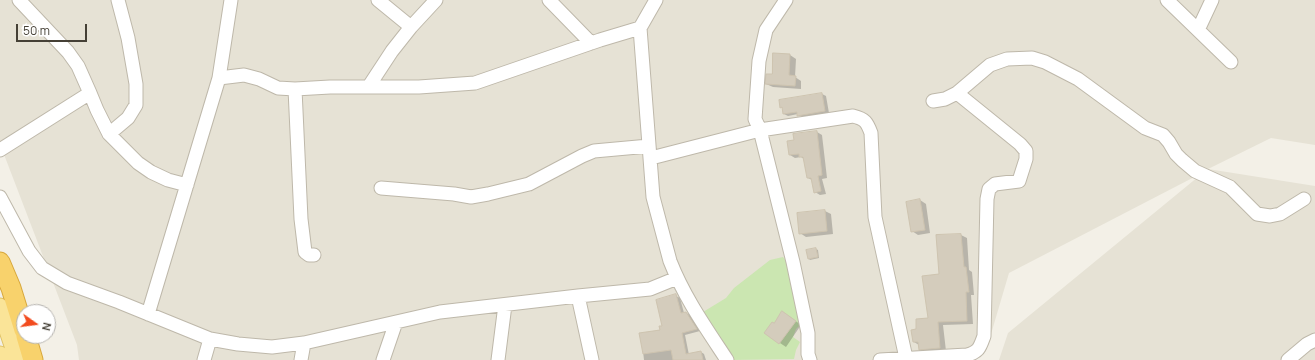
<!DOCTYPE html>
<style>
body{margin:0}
#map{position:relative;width:1315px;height:360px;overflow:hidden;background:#f3f0e7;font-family:Manrope,sans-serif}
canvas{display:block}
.north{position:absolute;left:16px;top:304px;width:40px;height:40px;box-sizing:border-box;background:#fff;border:1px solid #b5b3af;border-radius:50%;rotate:104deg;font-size:11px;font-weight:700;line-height:16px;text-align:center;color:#454036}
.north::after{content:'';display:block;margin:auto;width:14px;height:18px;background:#f24b1e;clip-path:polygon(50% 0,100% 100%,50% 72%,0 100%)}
.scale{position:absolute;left:16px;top:24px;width:71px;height:18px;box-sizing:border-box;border:2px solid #454036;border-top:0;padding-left:5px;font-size:12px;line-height:14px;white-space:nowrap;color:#454036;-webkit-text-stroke:3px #fff;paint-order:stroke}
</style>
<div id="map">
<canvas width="1315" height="360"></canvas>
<div class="north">N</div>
<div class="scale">50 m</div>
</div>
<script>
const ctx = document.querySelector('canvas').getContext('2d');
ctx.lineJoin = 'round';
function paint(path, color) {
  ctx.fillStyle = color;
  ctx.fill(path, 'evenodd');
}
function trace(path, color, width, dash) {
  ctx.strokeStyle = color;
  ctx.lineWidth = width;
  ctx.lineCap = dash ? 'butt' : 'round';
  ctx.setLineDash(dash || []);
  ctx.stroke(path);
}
paint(new Path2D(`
 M0 0H1315V145L1271 138 1208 169 1315 186V360H999L1008 333 1204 172 1009 273 986 351 976 360H79L77 345 0 144Z`), '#e6e2d5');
paint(new Path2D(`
 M783 257 786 261 801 324 796 329 793 337 800 342 796 350 794 359 730 360 703 312 726 298 734 288 770 260Z`), '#cbe6b1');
paint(new Path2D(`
 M774 54 790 55 796 59 795 77 801 81V89L773 87 766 84 772 75Z
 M822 94 826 96 829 113 802 117 798 114 788 116 784 114 783 108 781 107Z
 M817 132 822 135 827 178 822 179 826 194 820 195 815 192 812 180 808 178 804 159 801 157 795 158 790 155 795 140Z
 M920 200 926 204 930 233 918 235 912 231Z
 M825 211 831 214 833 234 806 237 800 233Z
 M961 235 967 238 969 270 972 272 974 295H971L973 324 943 325 946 351 925 353 919 349V345L914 342 918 330 929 318 940 275Z
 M816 249 818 250 819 258 810 260 809 259Z
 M676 296 680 298 684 313H686L690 315 700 331 685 335 689 355 701 352 704 354 706 360H644L641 334 661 330Z
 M789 316 801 325 786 347 765 333 774 324Z`), '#0003');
const building = new Path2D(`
 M773 53 790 54 789 75 796 76 795 86 765 84 766 74H772Z
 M822 93 825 111 797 116V112L783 114 782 107 780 108 779 100Z
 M817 131 822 175 818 176 821 191 814 193 811 178H807L803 157H799V154L789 155 787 141 794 140 793 134Z
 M920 199 925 230 911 232 906 202Z
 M825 210 827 231 799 234 797 213Z
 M961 234 964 267H966L969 292H966L967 321 938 322 940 348 919 350 918 342H913L911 330 916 329V319L928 318 922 276 939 274 936 235Z
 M816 248 818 257 808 259 806 250Z
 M676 294 681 313 686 312 697 329 682 333 686 354 701 351 703 360H673L671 350 643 354 639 333 660 330 659 326H662L656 300Z
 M782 311 796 321 779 344 764 333 772 322 774 323Z`);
paint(building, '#d4ccbc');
trace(building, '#cec4b0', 1);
const minor = new Path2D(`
 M19 0 68 52 78 66 90 93
 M378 0 411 27
 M549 0 591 43
 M656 0 640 28 653 197 670 261C684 297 706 328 727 360
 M786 0 766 30 759 61 755 119 760 130 793 262 808 333V354L810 360
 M1167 0 1231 62
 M1198 30 1212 0
 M219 78 244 75 259 79 278 88 295 89 330 87H419L475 83 600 40 640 28
 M369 86 392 51 411 27 436 0
 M295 89 301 219 305 252 309 255H314
 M933 101 945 99 957 93 990 65 1007 59 1032 58 1045 62 1078 79 1145 128 1163 135 1169 142 1176 154 1182 160 1195 171 1230 187 1257 214 1270 216 1280 214 1304 199
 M109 134 128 118 136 105V84L128 38 118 0
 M0 150 90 93 97 110 109 134 138 163 151 172 168 180 187 185
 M651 158 760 130 853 116C865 119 867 122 871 133L875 217 906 358
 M381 188 454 194 471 197 488 194 529 184 582 156 594 151 649 146
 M0 197 29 251 42 268 67 283 119 302 210 339 238 344 272 347 304 343 440 312 578 296 650 289 677 278
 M578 296 592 360
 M148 314 219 78 231 0
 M204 360 210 339
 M301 360 304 343
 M383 360 396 322
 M498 360 505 305
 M880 360 967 355C979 352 980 347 984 336L987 199 989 189 995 184 1019 181 1026 159V151L1020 144 957 93
 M1288 360 1307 344 1315 340`);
const major = new Path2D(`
 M0 307 18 360
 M0 355 1 360`);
const highway = new Path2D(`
 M0 262 11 288 24 330
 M26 336 33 360`);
trace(minor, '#beb8aa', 15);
trace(major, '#dfc268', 19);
trace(highway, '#d7a73c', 21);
trace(minor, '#fff', 13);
trace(major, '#fae498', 17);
trace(highway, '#f8d26c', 19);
</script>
